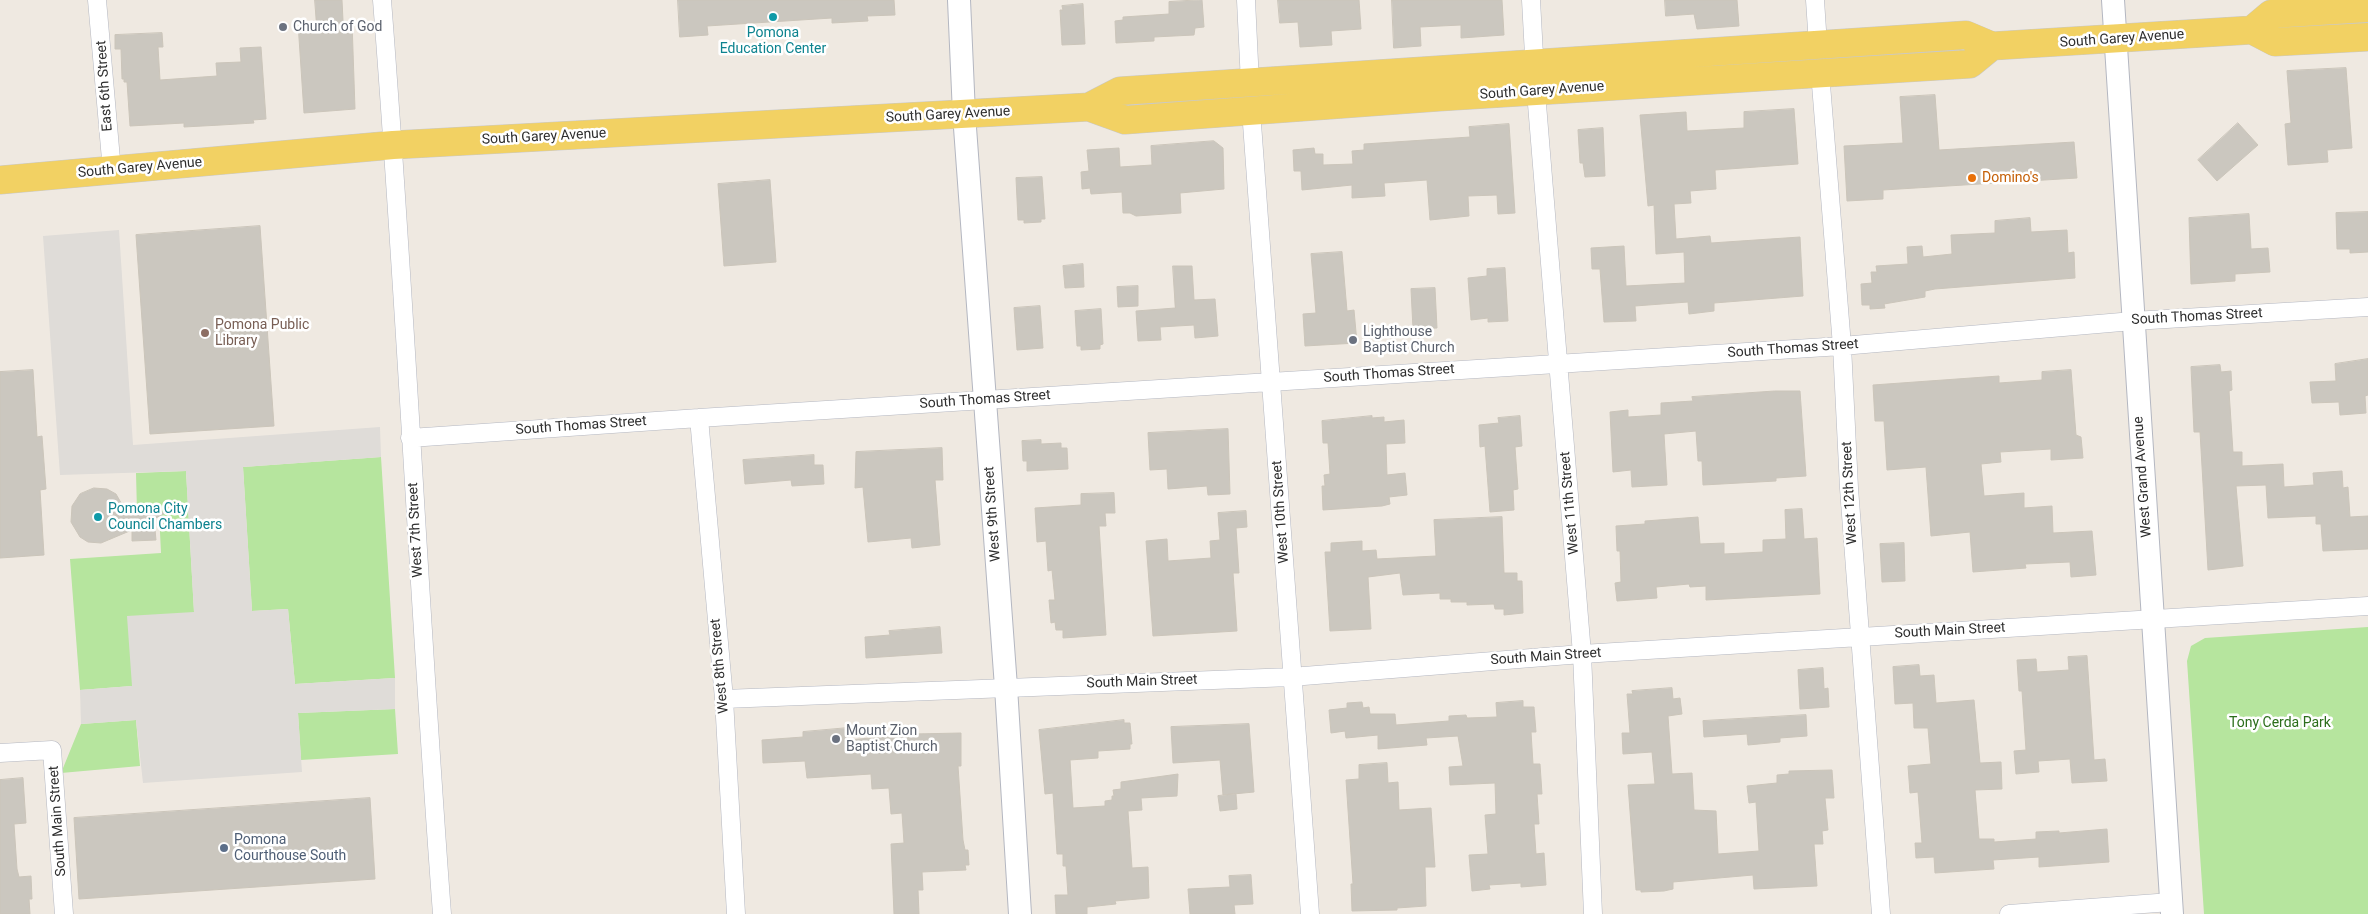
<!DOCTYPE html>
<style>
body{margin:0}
canvas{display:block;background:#efe9e1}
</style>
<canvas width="2368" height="914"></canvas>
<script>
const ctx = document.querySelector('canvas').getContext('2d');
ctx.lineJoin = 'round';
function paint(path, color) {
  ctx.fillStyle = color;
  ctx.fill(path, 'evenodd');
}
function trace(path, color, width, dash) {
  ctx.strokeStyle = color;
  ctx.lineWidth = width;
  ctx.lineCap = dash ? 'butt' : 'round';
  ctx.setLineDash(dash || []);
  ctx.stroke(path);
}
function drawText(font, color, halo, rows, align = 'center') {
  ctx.font = font + ' Roboto,sans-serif';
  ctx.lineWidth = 5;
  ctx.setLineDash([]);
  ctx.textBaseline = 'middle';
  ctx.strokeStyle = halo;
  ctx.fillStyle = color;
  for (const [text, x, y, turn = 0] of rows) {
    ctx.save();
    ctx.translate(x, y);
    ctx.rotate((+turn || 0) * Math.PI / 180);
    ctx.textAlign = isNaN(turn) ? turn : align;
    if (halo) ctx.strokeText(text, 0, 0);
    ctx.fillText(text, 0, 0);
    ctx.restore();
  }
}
paint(new Path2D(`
 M381 457 395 678 295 684 288 609 252 611 243 467Z
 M186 471 194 612 132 686 80 690 70 559 161 553 159 511 137 512 136 473Z
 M2368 627V914H2204L2187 661 2191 646 2205 638Z
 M395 709 398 754 301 760 298 713Z
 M136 720 140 766 61 773 81 724Z`), '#b6e59e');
paint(new Path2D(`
 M119 230 133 445 380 427 381 457 243 467 252 611 288 609 295 684 395 678V709L298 713 302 772 143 783 136 720 81 724 80 690 132 686 127 616 194 612 186 471 60 475 43 236Z`), '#dfdcd8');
const building = new Path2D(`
 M315 0H342L343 21 352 22 355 109 304 113 298 23 316 22Z
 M678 0H894L895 15 867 16 868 21 832 23V18L707 26 708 35 680 37Z
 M1202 0 1204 27 1195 28 1194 35 1154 37V41L1116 43 1115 21 1123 20V17L1169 14V2Z
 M1278 0H1359L1361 29 1331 31 1332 45 1300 47 1298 22 1280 23Z
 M1392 0H1502L1504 35 1461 38V25L1420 27 1421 46 1394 48Z
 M1665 0H1737L1739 26 1697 29 1694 14 1666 16Z
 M1083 4 1085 44 1062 45 1060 10H1063L1062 6Z
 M162 33 163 47H158L160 80 217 76 216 63 241 62 240 48 261 47 266 119 253 120 254 123 221 125 184 127V123L130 126 127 82H124V79H122L121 49H115V35Z
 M2346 68 2352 148 2327 150 2328 162 2288 165 2285 124 2291 123 2287 71Z
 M1935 95 1939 150 2074 142 2077 178 1883 190V199L1847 201 1844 146 1903 143 1900 97Z
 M1794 109 1798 164 1715 170 1716 189 1690 191 1691 203 1674 204 1676 239 1710 236 1711 243 1800 237 1803 296 1714 303V311L1689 314 1688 302 1635 306 1636 321 1604 322 1600 269H1592L1591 248 1624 246 1626 286 1685 283 1684 252 1656 254 1654 205 1648 206 1640 115 1686 112 1687 131 1744 128V112Z
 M2238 123 2258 145 2217 181 2198 160Z
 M1509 124 1515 213 1498 214 1497 195 1468 196 1469 216 1430 220 1427 180 1384 183 1385 196 1352 198V185L1302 190 1301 171H1294L1293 150 1314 148 1315 154H1323V165L1353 164 1352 151 1364 150V144L1470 137 1469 127Z
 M1603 128 1605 176 1585 177 1583 163H1580L1578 130Z
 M1214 141 1223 148 1224 189 1180 193 1181 213 1136 216 1130 213H1123L1122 192 1091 194 1090 188 1082 189 1081 172 1089 171 1087 150 1119 148 1120 167 1152 165 1151 146Z
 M1042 177 1045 219H1041V222L1024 223V220H1018L1016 178Z
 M770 180 776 262 724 266 718 184Z
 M2368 212V252L2350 253V249H2337L2336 213Z
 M2249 214 2251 249 2268 248 2270 272 2235 274V281L2191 284 2189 218Z
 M2030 218 2031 232 2067 230 2068 253 2074 252 2075 278 1935 289 1925 291V297L1884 304 1885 308 1870 309V305H1862L1861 284 1872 283 1871 272H1877L1876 266 1908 264 1907 247 1922 246 1923 257 1952 254 1951 235 1995 233V221Z
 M260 226 274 426 150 434 136 235Z
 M1342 252 1347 311 1354 310 1357 343 1305 346 1303 314 1316 313 1311 254Z
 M1083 264 1084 287 1065 288 1063 266Z
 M1173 266H1192L1194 300 1215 299 1218 336 1195 338 1194 325 1160 327 1161 340 1138 341 1136 311 1175 308Z
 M1505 268 1508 321 1488 322V318L1471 320 1468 278 1487 276V269Z
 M1138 286V306L1118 307 1117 287Z
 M1435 288 1437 328 1413 329 1411 289Z
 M1040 306 1043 348 1017 350 1014 308Z
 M1101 309 1103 344 1100 345V349L1081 350V346H1077L1075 311Z
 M2368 359V395L2365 396 2366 413 2340 415 2339 402 2312 403 2310 382 2336 381 2335 364Z
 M2220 365 2221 372 2231 371 2232 390 2229 391 2233 452H2242V466L2283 464 2284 487 2314 485 2313 473 2342 471 2343 488 2348 487 2350 517 2368 516V549L2323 551 2321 524H2316V516L2268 518 2266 485 2236 486 2243 566 2208 570 2200 432H2194L2191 367Z
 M33 370 37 437 42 436 46 489 40 490 44 555 0 558V372Z
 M2071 370 2076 435 2081 437 2083 458 2051 460V449L2000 452 2001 462 1981 464 1984 496 2024 493V508L2052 506 2053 533 2092 531 2096 575 2071 577 2070 562 2025 564 2026 568 1973 572 1970 532 1931 536 1926 467 1887 470 1884 421H1875L1873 385 1999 376V383L2042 380V372Z
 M1775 391H1800L1806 476 1776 478V481L1703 485 1702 461H1698L1696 431 1664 434 1667 485 1632 487 1631 470 1613 472 1610 412 1628 410V417L1661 415V403L1693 401 1692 397Z
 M1372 416V418L1384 417V422L1404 420 1405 443 1386 444 1387 475 1405 473 1407 495 1389 497 1390 504 1382 506 1323 510 1322 486H1325L1324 475 1330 474 1328 443H1323L1322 421Z
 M1520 416 1522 446 1515 447 1518 489 1513 490 1514 510 1490 512 1485 446 1480 447 1479 425 1499 423 1498 418Z
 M1228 429 1230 494 1208 495 1207 486 1168 489 1167 469 1150 470 1148 433Z
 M1041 440V444L1061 443V448H1067L1068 469 1027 471V461H1023L1022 441Z
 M942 448 943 480H935L940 545 912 548 911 538 868 542 863 487 855 488 856 452Z
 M814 455V465H823L824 484 792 486 791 480 745 484 743 460Z
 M94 488 107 489 116 494 128 515 167 512 154 519 156 540 132 541V530L101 543 88 542 80 537 71 522 72 506 80 494Z
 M1114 493 1115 513H1105L1106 526H1099L1106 635 1063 638V630H1056L1055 622 1051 623 1049 600H1055L1052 570 1048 571 1046 541 1037 542 1035 508 1081 505V494Z
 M1802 509 1804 539 1817 538 1820 594 1706 600V586L1690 587 1689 584 1656 587 1657 598 1617 601 1615 583 1621 582 1620 551H1617L1616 526 1645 524V521L1698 517 1700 544 1724 543V554L1763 552V540L1786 539 1785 510Z
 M1246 511 1247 527 1236 528 1239 573H1233L1237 631 1153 636 1146 541 1167 539 1168 561 1211 558 1210 541 1220 540 1218 513Z
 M1502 517 1504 573H1517V581H1522L1523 613 1504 615V609H1495L1494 604 1467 605V602H1451V599H1440V593L1403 595 1400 573 1368 577 1371 629 1330 631 1325 552H1331V543L1362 541V551L1376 550 1377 559 1436 556 1434 520Z
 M1904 543 1905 581 1882 582 1880 544Z
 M940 627 942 653 866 658 865 637 890 635 889 631Z
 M2087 656 2094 760 2105 759 2107 781 2072 783 2070 759 2038 761 2039 772 2016 774 2014 751 2026 750 2022 691H2019L2017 660 2036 659 2037 672 2069 670 2068 657Z
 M1919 665 1920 676 1934 675 1936 703 1974 700 1980 763 2001 762 2002 789 1975 790 1979 839H1994V842L2036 839V832L2059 831V833L2107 829 2109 862 2039 867V857L1993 860 1994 869 1935 873 1934 857 1916 858 1915 843H1922L1918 792 1910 793 1908 766 1931 764 1928 728H1914L1913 703 1895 704 1893 667Z
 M1823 668 1824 689 1828 688 1829 707 1800 709 1798 670Z
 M1672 688 1673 699 1680 698 1682 714 1668 716 1672 774 1692 773 1694 810 1716 811 1718 854 1759 851 1756 802 1749 803 1747 786 1777 783V775L1789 774V771L1832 770 1834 798H1825L1828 830 1822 831 1823 844H1814L1817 886 1754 889 1753 875 1673 882V889L1664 891 1641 892V890H1636L1628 785 1655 784 1652 752 1623 754 1622 733H1630L1627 694H1633L1632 691Z
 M1523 701V707H1534L1536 732H1531L1533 764H1540L1542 794H1537L1539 824H1534L1536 854 1544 853 1546 885 1521 887V883L1489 885 1490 889 1472 891 1469 855 1488 854 1485 815 1496 814 1495 783 1450 785 1449 767 1463 766 1458 736 1426 738 1427 745 1378 749V735L1346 738 1345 731 1331 733 1329 710 1347 708V703L1362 702 1363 708 1369 707 1370 714H1395L1396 725 1449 721V716L1466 715 1467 718 1497 717 1496 703Z
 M1806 715 1807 736 1780 738V742L1748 745 1747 734 1704 737 1703 721Z
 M1124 720V723H1130L1132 744H1130V749L1098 751V758L1070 760 1073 808 1105 806V801L1112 800V796H1114L1113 790 1121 789V782L1178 774 1177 796 1141 798 1142 810 1128 811 1132 868 1148 867 1149 898 1115 901 1116 904 1087 907V914H1056L1055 895H1068L1066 866H1063V854H1057L1053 793 1045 794 1039 730Z
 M1249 724 1254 792 1223 795 1220 760 1173 763 1171 727Z
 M848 728 849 740 913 734 961 733V766H958L963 840 965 850H968L969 865H965L966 870 922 872 923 890H918L919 914H894L891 844 904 843 902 813 891 814 889 788 872 789 871 774 807 778 805 761 763 763 762 740 803 737V732Z
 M1387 763 1388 783 1398 782 1399 810 1431 808 1435 867H1425L1426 906 1397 908V910L1352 911 1351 884H1353L1346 780 1359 779V765Z
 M23 778 26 823 14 824 17 869 19 877 31 876 32 899H29L30 914H0V780Z
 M1236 794 1237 809 1220 811 1218 796Z
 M370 798 375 879 79 899 74 818Z
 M1251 875 1253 904 1234 905 1235 914H1190L1188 889 1230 887 1229 876Z`);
paint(building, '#cbc7bf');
trace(building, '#cbc5ba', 1);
const minor = new Path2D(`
 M97 0 112 171
 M382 0C406 304 419 609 442 914
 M1246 0 1250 83
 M1531 0 1536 92 1582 654 1593 914
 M1815 0 1818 45
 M1820 72 1842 346 1849 488 1881 914
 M1251 110C1273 378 1288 646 1310 914
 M699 418 724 699 736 914
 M410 438 699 418 1842 346 2133 321 2368 307
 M724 699 1291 677 1582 654 2368 606
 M0 753 52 750 64 914
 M2009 914 2171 902`);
const tertiary = new Path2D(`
 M959 0 964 114 1006 687 1020 914
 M2113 0 2172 914`);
const primary = new Path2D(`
 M2252 30 2271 14 2368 8
 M1089 107 1120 91 1966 35 1992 46 2252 30 2275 42 2368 37
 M0 180 393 145 1089 107 1125 120 1439 97 1970 64 1992 46`);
trace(minor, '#b4b7c1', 19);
trace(tertiary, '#b4b7c1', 24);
trace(primary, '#c9c9c9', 29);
trace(minor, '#fff', 18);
trace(tertiary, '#fff', 22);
trace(primary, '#f2d163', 28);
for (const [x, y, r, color] of [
 [773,17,5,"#0f9aa8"],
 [283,27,5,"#6b7280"],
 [1972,178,5,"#e8710a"],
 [205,333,5,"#8d6e63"],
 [1353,340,5,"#6b7280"],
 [98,517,5,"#0f9aa8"],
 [836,739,5,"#6b7280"],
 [224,848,5,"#5c6f8a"]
]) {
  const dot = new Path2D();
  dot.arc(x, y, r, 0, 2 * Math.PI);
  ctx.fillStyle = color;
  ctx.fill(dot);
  trace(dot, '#fff', 2);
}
drawText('14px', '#5b616d', '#fff', [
 ["Church of God",293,27],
 ["Lighthouse",1363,332],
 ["Baptist Church",1363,348],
 ["Mount Zion",846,731],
 ["Baptist Church",846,747]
], 'left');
drawText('14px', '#0d838f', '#fff', [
 ["Pomona",773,33],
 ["Education Center",773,49],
 ["Pomona City",108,509,"left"],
 ["Council Chambers",108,525,"left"]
]);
drawText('14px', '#2e2e2e', '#fff', [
 ["South Garey Avenue",2122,39,-4],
 ["East 6th Street",105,86,-94],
 ["South Garey Avenue",1542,91,-4],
 ["South Garey Avenue",948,115,-3],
 ["South Garey Avenue",544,137,-3],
 ["South Garey Avenue",140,168,-5],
 ["South Thomas Street",2197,317,-3],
 ["South Thomas Street",1793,349,-4],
 ["South Thomas Street",1389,374,-4],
 ["South Thomas Street",985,400,-4],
 ["South Thomas Street",581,426,-4],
 ["West Grand Avenue",2143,477,-94],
 ["West 12th Street",1850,493,-93],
 ["West 11th Street",1570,503,-95],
 ["West 10th Street",1281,512,-94],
 ["West 9th Street",993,514,-94],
 ["West 7th Street",416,530,-93],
 ["South Main Street",1950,631,-3],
 ["South Main Street",1546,657,-4],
 ["West 8th Street",720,666,-95],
 ["South Main Street",1142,682,-2],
 ["South Main Street",58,821,-94]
]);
drawText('14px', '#c56008', '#fff', [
 ["Domino's",1982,178]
], 'left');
drawText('14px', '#785e54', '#fff', [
 ["Pomona Public",215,325],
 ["Library",215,341]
], 'left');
drawText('14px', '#2c6e1b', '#fff', [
 ["Tony Cerda Park",2280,723]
]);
drawText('14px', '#4e5e75', '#fff', [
 ["Pomona",234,840],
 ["Courthouse South",234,856]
], 'left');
</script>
